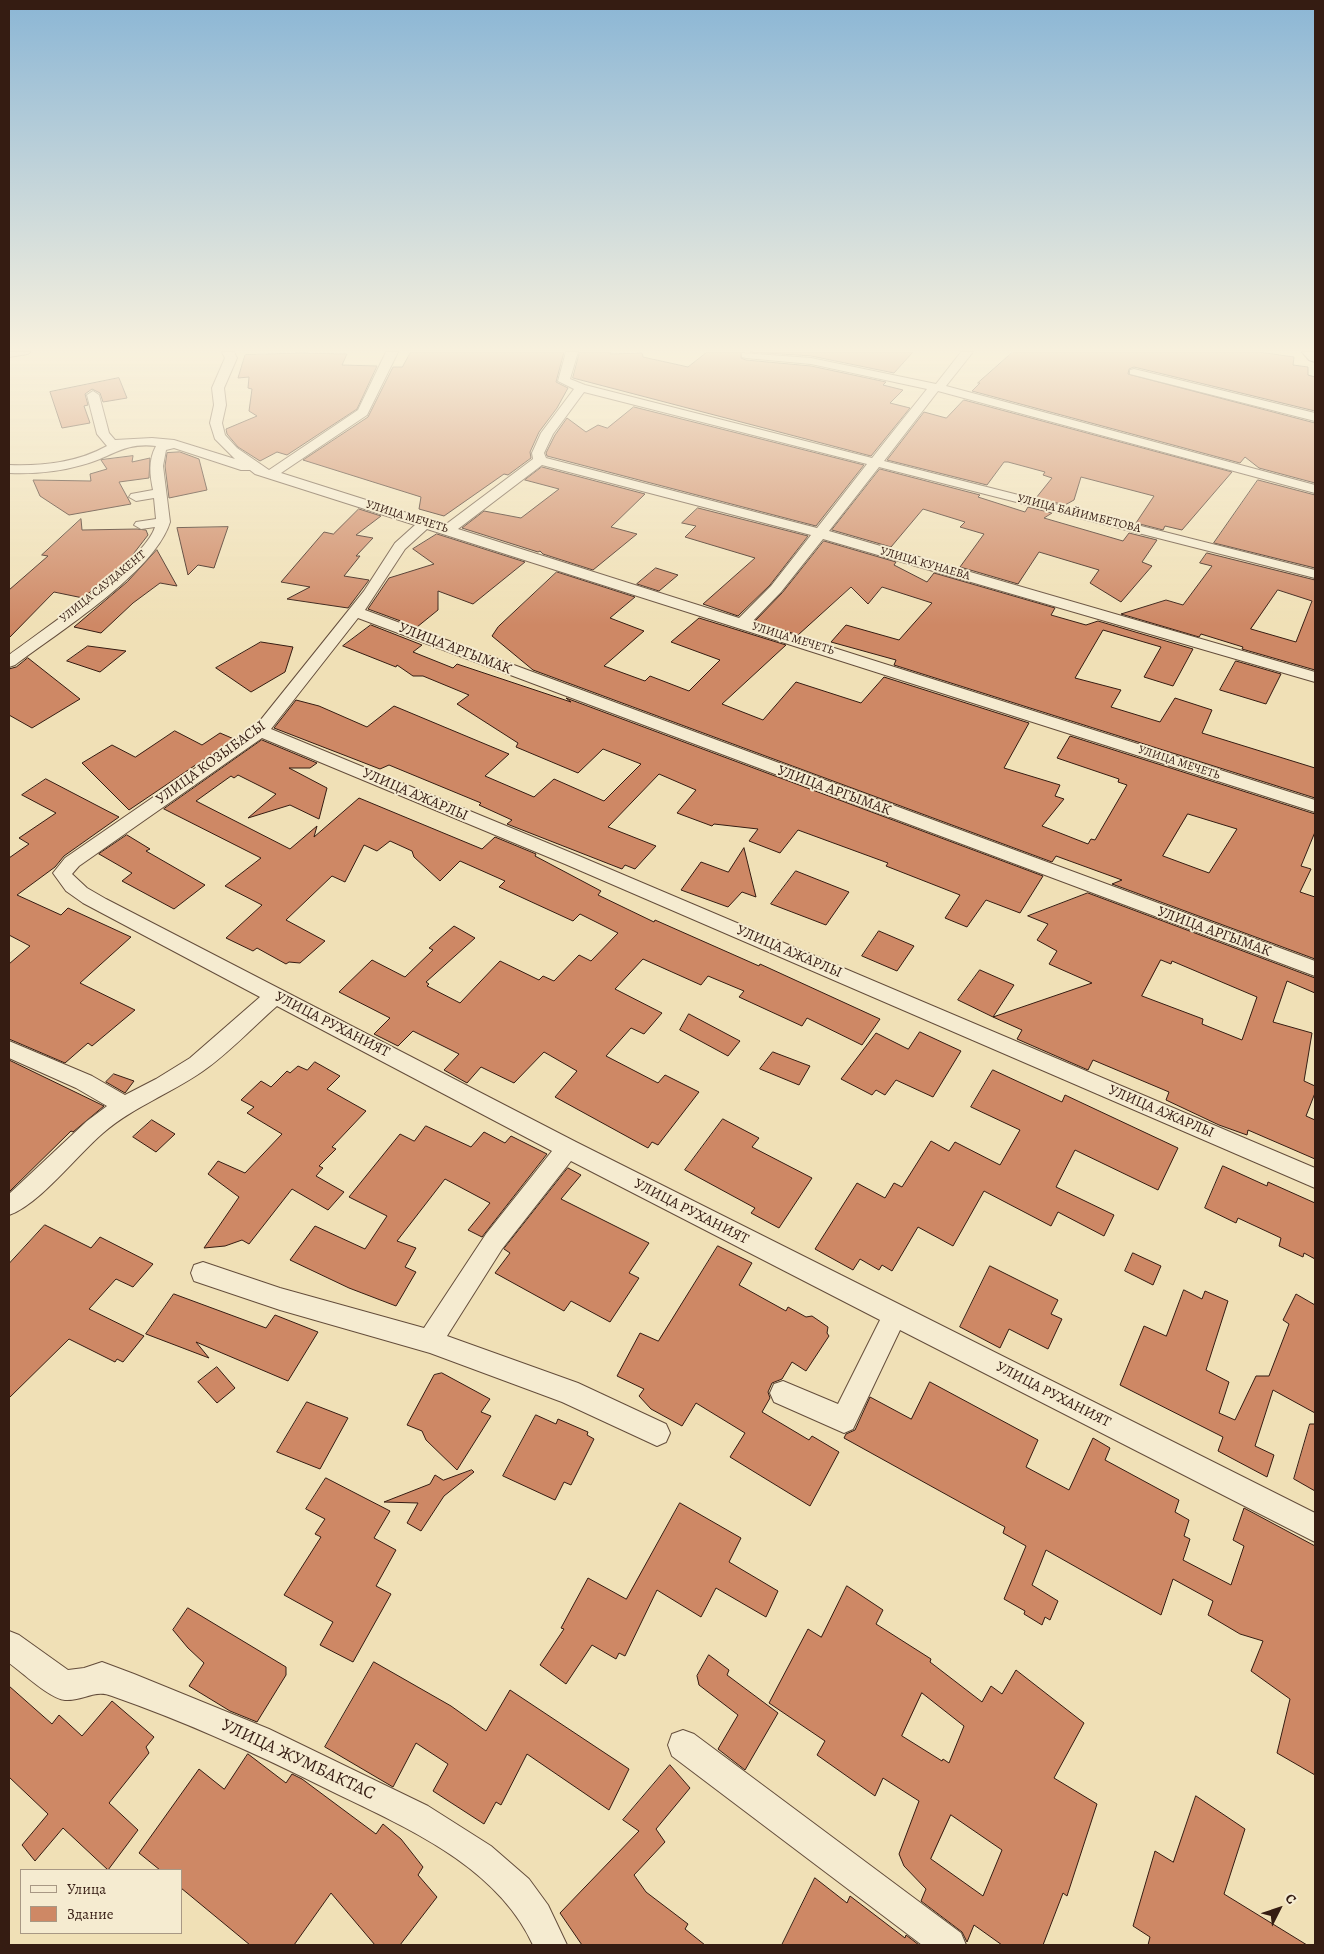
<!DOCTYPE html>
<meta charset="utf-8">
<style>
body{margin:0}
#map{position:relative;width:1324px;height:1954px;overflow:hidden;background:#f0e0b6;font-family:Alegreya,serif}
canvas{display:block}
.frame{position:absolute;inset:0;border:10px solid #351c12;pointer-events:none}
.legend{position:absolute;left:20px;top:1869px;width:162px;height:65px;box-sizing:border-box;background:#f5ebd0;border:1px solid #a89884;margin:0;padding:6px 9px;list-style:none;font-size:15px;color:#351c12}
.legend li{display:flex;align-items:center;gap:10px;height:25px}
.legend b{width:25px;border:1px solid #a89884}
.north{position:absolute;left:1254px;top:1884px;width:50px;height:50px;-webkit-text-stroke:4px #f5ebd0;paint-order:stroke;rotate:49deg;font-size:14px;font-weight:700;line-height:20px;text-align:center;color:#351c12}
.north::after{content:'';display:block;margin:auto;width:18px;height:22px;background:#351c12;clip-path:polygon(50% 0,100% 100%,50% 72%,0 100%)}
</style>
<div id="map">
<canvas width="1324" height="1954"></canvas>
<div class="frame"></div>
<ul class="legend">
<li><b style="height:6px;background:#f5ebd0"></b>Улица</li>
<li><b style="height:14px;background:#ce8865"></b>Здание</li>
</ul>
<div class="north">С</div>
</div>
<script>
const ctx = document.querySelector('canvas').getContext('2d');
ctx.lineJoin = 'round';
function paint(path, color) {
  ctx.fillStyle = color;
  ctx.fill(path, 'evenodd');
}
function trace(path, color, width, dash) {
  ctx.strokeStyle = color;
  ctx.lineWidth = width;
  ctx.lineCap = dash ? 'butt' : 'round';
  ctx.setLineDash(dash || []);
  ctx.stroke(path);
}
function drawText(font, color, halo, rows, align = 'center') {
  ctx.font = font + ' Alegreya,serif';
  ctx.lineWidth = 4;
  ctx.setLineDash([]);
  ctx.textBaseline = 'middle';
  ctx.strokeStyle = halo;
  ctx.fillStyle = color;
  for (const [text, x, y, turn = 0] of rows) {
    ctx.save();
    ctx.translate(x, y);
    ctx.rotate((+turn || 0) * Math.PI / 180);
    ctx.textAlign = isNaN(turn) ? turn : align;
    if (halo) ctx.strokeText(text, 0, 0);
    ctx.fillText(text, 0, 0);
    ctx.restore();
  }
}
const building = new Path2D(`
 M411 352H564L556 382 568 388 557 408 539 432 530 452 531 458 508 475 504 474 444 516 419 509 421 497 303 460 368 417 393 367H402Z
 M580 352H611L610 354 642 353 643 357 688 367 707 352H741V358L746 360 811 366 886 382 883 385 903 390 890 403 910 408 871 456 573 378Z
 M750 352H913L894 373 811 356Z
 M1013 352H1259L1294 357 1293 365 1308 367V375L1315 377V411L1134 367 1129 369 1128 374 1315 423V483L1259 468 1245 457 1240 463 972 391 980 383H978Z
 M301 353 347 354 342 365 377 366 357 409 287 455 277 452 260 461 238 447 227 434 226 429 257 416 249 411 252 389 248 388 249 377 238 378 244 358 245 355Z
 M119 378 127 398 103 402 100 393 92 389 85 394 88 405 84 406 90 423 62 428 50 392Z
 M964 400 1232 472 1182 530 1165 526 1163 530 1136 523 1154 496 1081 477 1074 500 1065 505 1036 498 1052 478 1043 475 1045 472 1008 462H1004L987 485 887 460 924 412 946 418Z
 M634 407 864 465 816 526 547 456 546 453 555 435 567 418 586 432 598 425 607 428Z
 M180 452 199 459 207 490 169 498 165 466 167 453Z
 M133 456 132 462 150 458 149 478 119 482 131 504 69 515 40 496 33 480 91 481 90 474 107 469 101 460Z
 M542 467 645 494 611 527 637 534 593 570 543 554 540 551 538 552 462 528 484 511 521 518 559 489 525 480Z
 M880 469 980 495 978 497 1025 512 1028 507 1052 513 1044 518 1123 541 1129 533 1157 540 1142 562 1152 566 1121 602 1090 583 1099 570 1039 552 1018 584 960 567 984 534 960 527 965 522 923 509 891 547 832 530Z
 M1258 480 1315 495V568L1214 543Z
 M698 508 808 536 770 585 738 616 703 604 755 558 685 537 696 526 682 523Z
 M359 509 381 516 356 535 373 538 356 556H360L344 576 369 580 348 608 287 599 310 587 281 582 324 532 333 534Z
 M81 519 82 530 137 529 146 530 148 535 131 557 83 598 54 592 9 638V590L48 556 42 555Z
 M228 527 214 568 198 565 188 575 177 528Z
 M437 534 525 562 473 604 438 591V610L417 627 368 609 389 578 434 564 413 549Z
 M824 541 896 562 894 565 927 582 934 573 1055 608 1051 615 1086 625 1098 621 1193 649 1173 686 1144 677 1161 647 1103 630 1075 678 1121 690 1111 707 1160 722 1175 698 1212 710 1202 733 1315 768V798L894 665 896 660 831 642 846 625 899 640 932 603 882 587 868 604 851 587 798 635 755 621 782 593Z
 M157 550 177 586 160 583 133 603 101 633 74 627 127 582Z
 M1207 553 1315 580V670L1242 649 1243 647 1201 634 1199 637 1121 614 1166 600 1183 605 1212 566 1200 563ZM1278 590 1312 601 1296 642 1251 629Z
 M656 568 678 575 659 591 637 584Z
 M557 572 635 597 610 618 644 631 604 666 645 681 650 676 689 691 720 660 671 642 699 618 786 645 722 704 763 720 796 682 861 703 884 677 1029 723 1004 768 1060 785 1055 796 1064 799 1042 826 1088 844 1091 839 1095 840 1127 785 1118 782 1119 779 1057 758 1070 736 1315 814V832L1301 866 1311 869 1300 892 1315 897V959L1112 884 1122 880 1056 856 1052 862 533 670 492 636 498 627ZM1188 814 1237 829 1209 873 1163 856Z
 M371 625 422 645 413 652 453 668 457 664 571 702 566 698 1043 876 1020 913 986 900 967 927 945 918 960 895 886 866 888 863 798 830 780 853 749 841 758 829 714 824 712 826 677 813 696 790 659 774 608 827 656 846 635 869 625 865 622 869 507 824 512 820 479 805 481 803 389 765 380 769 274 728 296 700 319 706 367 727 394 706 509 754 485 776 534 797 554 779 604 801 641 764 603 749 578 773 516 747 518 743 457 704 469 695 423 676H413L397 665 396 667 343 646Z
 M261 642 293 647 285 672 251 692 216 668Z
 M88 646 126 651 100 672 67 661Z
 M28 658 80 699 32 728 9 715V669L16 667Z
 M1236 661 1281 674 1266 704 1220 690Z
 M175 731 202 745 220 733 234 739 129 810 82 763 112 745 135 757Z
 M262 740 317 763 310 768H289L327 788 319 819 290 805 248 818 276 794 238 775 234 778 231 776 196 801 290 849 317 826 314 837 359 798 482 849 495 837 536 854 535 856 601 891 598 895 654 922 655 920 759 966 760 964 880 1019 862 1045 807 1018 802 1026 739 997 744 991 708 976 701 985 643 959 615 989 662 1013 644 1034 631 1028 606 1056 658 1083 665 1075 699 1092 658 1145 652 1142 648 1148 555 1097 577 1071 544 1052 514 1083 481 1067 467 1083 444 1070 459 1054 413 1031 398 1046 374 1034 390 1018 339 992 372 960 405 977 433 950 429 948 454 926 475 938 426 982 429 984 427 986 460 1003 500 961 539 980 543 976 554 981 579 955 591 961 618 933 580 914 573 921 499 887 505 881 460 861 440 881 414 857 412 851 390 841 377 851 364 845 345 882 332 876 286 920 325 941 300 963 289 962 286 964 257 948 253 951 226 938 262 905 225 886 261 858 164 809Z
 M46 779 119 817 64 856 55 867 17 895 61 915 68 908 131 937 80 983 135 1010 92 1046 88 1043 65 1063 9 1039V964L30 946 9 935V858L29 844 19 838 56 813 22 795Z
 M127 835 150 849 146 851 205 885 174 909 122 881 132 873 99 854Z
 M744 848 756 897 742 892 728 907 681 890 701 862 728 872Z
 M796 871 849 892 826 925 771 904Z
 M1088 893 1315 978V993L1287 981 1273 1022 1312 1033 1304 1081 1315 1086V1093L1306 1116 1315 1120V1159L1248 1130 1247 1135 1219 1125 1166 1100 1169 1092 1093 1060 1088 1070 1017 1039 1022 1030 993 1017 1092 983 1049 964 1057 951 1037 940 1048 924 1028 916ZM1161 960 1171 964 1172 961 1257 997 1242 1040 1202 1024 1203 1019 1142 996Z
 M879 931 914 946 897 971 862 956Z
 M980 970 1014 985 993 1017 958 1000Z
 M689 1014 740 1041 728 1056 680 1030Z
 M920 1032 961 1051 933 1097 896 1080 885 1095 876 1090 872 1095 841 1079 876 1033 908 1049Z
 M773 1052 810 1066 799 1085 760 1069Z
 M9 1060 104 1106 73 1132 71 1131 9 1192Z
 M315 1062 340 1076 327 1089 366 1111 332 1147 336 1149 319 1166 323 1168 316 1176 344 1192 328 1210 292 1189 249 1244 242 1240 225 1246 204 1248 239 1197 208 1174 218 1161 245 1173 282 1134 247 1113 254 1107 241 1100 261 1081 271 1087 287 1071 290 1073 298 1066 307 1070Z
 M993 1070 1062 1102 1065 1095 1178 1148 1158 1190 1075 1150 1056 1187 1114 1215 1104 1236 1058 1212 1051 1226 984 1191 953 1246 918 1227 892 1271 882 1265 879 1270 860 1259 853 1270 815 1249 857 1183 885 1198 894 1183 902 1187 931 1141 949 1151 955 1142 1000 1165 1020 1130 971 1107Z
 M114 1074 134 1081 125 1093 106 1082Z
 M723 1119 759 1138 752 1147 812 1178 779 1228 751 1213 755 1208 685 1170Z
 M152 1120 175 1134 156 1152 133 1137Z
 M426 1126 471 1147 484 1132 505 1143 511 1136 547 1154 482 1237 468 1230 490 1203 445 1179 397 1241 416 1248 405 1267 416 1272 396 1306 349 1288 290 1260 315 1226 365 1249 387 1216 349 1197 400 1134 414 1141Z
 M1223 1166 1267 1186 1268 1182 1315 1203V1259L1304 1253 1303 1257 1279 1246 1281 1238 1238 1218 1236 1223 1205 1208Z
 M568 1168 581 1175 561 1199 649 1243 629 1273 639 1278 610 1322 571 1301 564 1311 495 1273 510 1253 504 1249Z
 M45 1225 91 1248 100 1237 153 1264 133 1287 116 1279 89 1309 144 1336 123 1362 117 1359 115 1362 69 1339 9 1398V1264Z
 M718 1246 752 1263 739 1285 786 1311 788 1307 806 1317 812 1316 828 1327 827 1333 829 1336 806 1371 792 1362 782 1379 772 1383 768 1392 770 1398 762 1412 809 1440 812 1436 839 1452 810 1506 730 1457 745 1433 696 1403 682 1426 651 1409 639 1396 644 1389 617 1376 640 1333 658 1341Z
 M1133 1253 1161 1266 1153 1285 1125 1271Z
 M990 1266 1058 1300 1051 1314 1062 1319 1048 1349 1009 1329 1000 1348 960 1327Z
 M1184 1290 1202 1299 1205 1291 1228 1301 1206 1370 1229 1382 1219 1413 1235 1420 1256 1376H1269L1289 1324 1283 1320 1296 1294 1315 1305V1413L1273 1390 1255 1446 1274 1455 1267 1477 1218 1451 1223 1437 1120 1385 1144 1326 1166 1336Z
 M174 1294 266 1328 275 1315 318 1332 288 1381 196 1342 209 1358 146 1334Z
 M217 1367 235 1388 217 1403 198 1382Z
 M442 1373 490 1399 481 1412 491 1416 457 1470 426 1440 422 1431 407 1425 434 1375Z
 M930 1382 1038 1440 1026 1467 1069 1490 1093 1438 1110 1448 1105 1460 1179 1500 1175 1512 1189 1520 1184 1536 1190 1539 1183 1560 1231 1585 1244 1546 1233 1540 1244 1508 1315 1546V1775L1277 1753 1290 1699 1251 1671 1263 1641 1240 1634 1208 1615 1213 1601 1173 1579 1161 1615 1046 1550 1032 1585 1058 1601 1050 1620 1045 1617 1042 1625 1024 1614 1025 1611 1004 1599 1026 1546 1003 1533 1005 1527 844 1438 846 1434 855 1430 870 1397 911 1419Z
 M307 1402 348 1418 320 1469 277 1452Z
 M536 1415 556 1424 558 1419 588 1432 587 1435 594 1439 571 1485 564 1482 555 1500 503 1476Z
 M1310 1424H1315V1491L1294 1479Z
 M472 1470 474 1472 444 1496 421 1531 407 1523 418 1503 384 1502 430 1484 435 1475 443 1480Z
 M326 1478 390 1511 374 1538 396 1550 376 1586 391 1594 353 1662 320 1645 333 1622 284 1595 321 1537 315 1534 325 1519 306 1509Z
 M680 1503 741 1538 729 1562 778 1591 766 1617 716 1588 701 1617 657 1590 625 1656 619 1653 616 1659 592 1645 566 1684 540 1665 564 1629 561 1628 588 1578 626 1599Z
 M847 1586 883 1610 876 1624 931 1659 930 1662 982 1702 991 1686 1002 1694 1016 1670 1084 1723 1054 1778 1097 1804 1067 1896 1063 1893 1043 1945H1002L974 1925 967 1942 962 1932 921 1901 926 1889 904 1866 899 1854 919 1801 883 1778 875 1796 817 1755 825 1741 769 1703 808 1629 821 1637ZM922 1693 964 1726 949 1763 943 1759 942 1761 902 1736ZM951 1815 1002 1850 983 1896 931 1859Z
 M188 1608 286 1667V1675L257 1722 230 1711 189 1686 204 1663 188 1648 173 1630Z
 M709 1655 729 1670 727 1675 778 1713 745 1770 718 1749 738 1715 699 1685 697 1676Z
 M374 1662 451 1706 486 1731 510 1690 629 1769 609 1810 527 1754 501 1805 496 1802 484 1824 433 1791 448 1764 416 1743 393 1787 325 1747Z
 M9 1686 52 1724 59 1715 82 1736 112 1701 154 1737 146 1747 149 1753 109 1803 138 1830 108 1870 63 1828 35 1861 22 1845 48 1814 9 1777Z
 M248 1754 286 1783 292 1774 302 1779 376 1834 383 1824 401 1839 423 1867 418 1875 437 1897 400 1945H375L331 1893 294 1945H250L181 1888V1870H160L139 1853 199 1769 224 1789Z
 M670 1765 690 1788 656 1829 665 1842 634 1875 646 1892 688 1924 685 1929 705 1945H582L560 1913 639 1831 623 1820Z
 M1196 1796 1245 1829 1224 1894 1307 1945H1148L1150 1937 1133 1926 1155 1851 1173 1862Z
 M815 1878 847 1903 850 1896 905 1938 906 1935 919 1945H782Z`);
paint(building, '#ce8865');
trace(building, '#351c12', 1);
const street = new Path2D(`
 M9 352H30L28 354 9 357Z
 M222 352H234L237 358 224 388 226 405 222 423 225 435 237 448 269 470 358 410 386 352H398L367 415 281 473 445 525 533 459 532 453 541 433 574 389 558 381 566 352H578L570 379 585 385 872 458 927 389 811 364 746 358 742 357V353L811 358 936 384 961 352H973L946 386 1315 485V493L938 391 884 461 1315 570V578L879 467 829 531 1315 672V682L823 539 781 592 752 622 1315 800V812L427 529 405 549 365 610 1315 961V976L358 618 271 729 579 856 1315 1168V1188L565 864 262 738 79 866 72 874 87 888 106 899 576 1142 1315 1513V1542L900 1330 853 1429 844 1433 774 1402 770 1393 774 1384 783 1381 838 1404 880 1320 571 1161 502 1249 447 1336 578 1383 666 1424 670 1433 666 1442 657 1446 562 1402 430 1353 280 1310 194 1281 191 1273 194 1265 203 1262 280 1288 424 1328 486 1234 552 1151 277 1006C253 1027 229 1053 203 1071 170 1094 133 1107 103 1133 77 1155 39 1205 9 1215V1194L87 1121 107 1106 76 1088 9 1058V1041L92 1076 125 1095 156 1079 190 1058 260 997 83 903 66 891 53 873 65 858 255 727 364 591 395 543 415 525 255 474 250 470H241L174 448 166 450 163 466 170 522C155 572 57 633 15 665L9 667V655C41 631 144 562 155 527L141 529 134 525 136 522 156 519 154 498 136 501 129 497 131 494 153 490C150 475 148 461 156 446 123 442 111 458 82 465 58 472 34 474 9 473V465C43 466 76 463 107 446L97 434 87 395 93 391 99 395 109 433 115 440 152 438 174 440 235 459 215 439 210 423 214 405 212 388 225 358ZM584 392 867 464 817 528 546 458 544 453 553 434ZM542 465 811 535 771 586 739 618 458 529Z
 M1134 369 1315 413V421L1130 374V370Z
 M9 1631 19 1635 68 1670 84 1668 102 1662 134 1674 269 1729 428 1806 491 1846 529 1879 548 1905 567 1945H533C496 1864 402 1826 327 1789 257 1754 186 1722 112 1696 94 1689 84 1701 65 1700 50 1699 22 1672 9 1663Z
 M683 1730 694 1734 961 1933 966 1945H922L672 1756 668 1745 672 1734Z`);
const secondary = new Path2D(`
 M1302 352H1315V362L1309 360Z`);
trace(street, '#644d3b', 2);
trace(secondary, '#351c12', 2);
paint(street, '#f5ebd0');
paint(secondary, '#f5ebd0');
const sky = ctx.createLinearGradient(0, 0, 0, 625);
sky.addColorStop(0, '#8bb6d5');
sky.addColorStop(0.56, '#f8f1de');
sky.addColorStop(1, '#f8f1de00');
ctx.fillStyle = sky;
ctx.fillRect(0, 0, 1324, 625);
drawText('12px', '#351c12', '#f5ebd0', [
 ["УЛИЦА БАЙИМБЕТОВА",1079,514,14],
 ["УЛИЦА МЕЧЕТЬ",407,517,17],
 ["УЛИЦА КУНАЕВА",925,564,16],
 ["УЛИЦА САУДАКЕНТ",103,587,-39],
 ["УЛИЦА МЕЧЕТЬ",793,639,17],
 ["УЛИЦА МЕЧЕТЬ",1179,763,18]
]);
drawText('15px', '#351c12', '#f5ebd0', [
 ["УЛИЦА АРГЫМАК",455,649,21],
 ["УЛИЦА КОЗЫБАСЫ",211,763,-36],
 ["УЛИЦА АРГЫМАК",834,791,20],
 ["УЛИЦА АЖАРЛЫ",415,795,23],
 ["УЛИЦА АРГЫМАК",1214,932,20],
 ["УЛИЦА АЖАРЛЫ",789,952,23],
 ["УЛИЦА РУХАНИЯТ",332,1025,27],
 ["УЛИЦА АЖАРЛЫ",1161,1112,23],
 ["УЛИЦА РУХАНИЯТ",691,1212,27],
 ["УЛИЦА РУХАНИЯТ",1053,1395,27]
]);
drawText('18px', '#351c12', '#f5ebd0', [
 ["УЛИЦА ЖУМБАКТАС",298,1760,25]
]);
</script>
